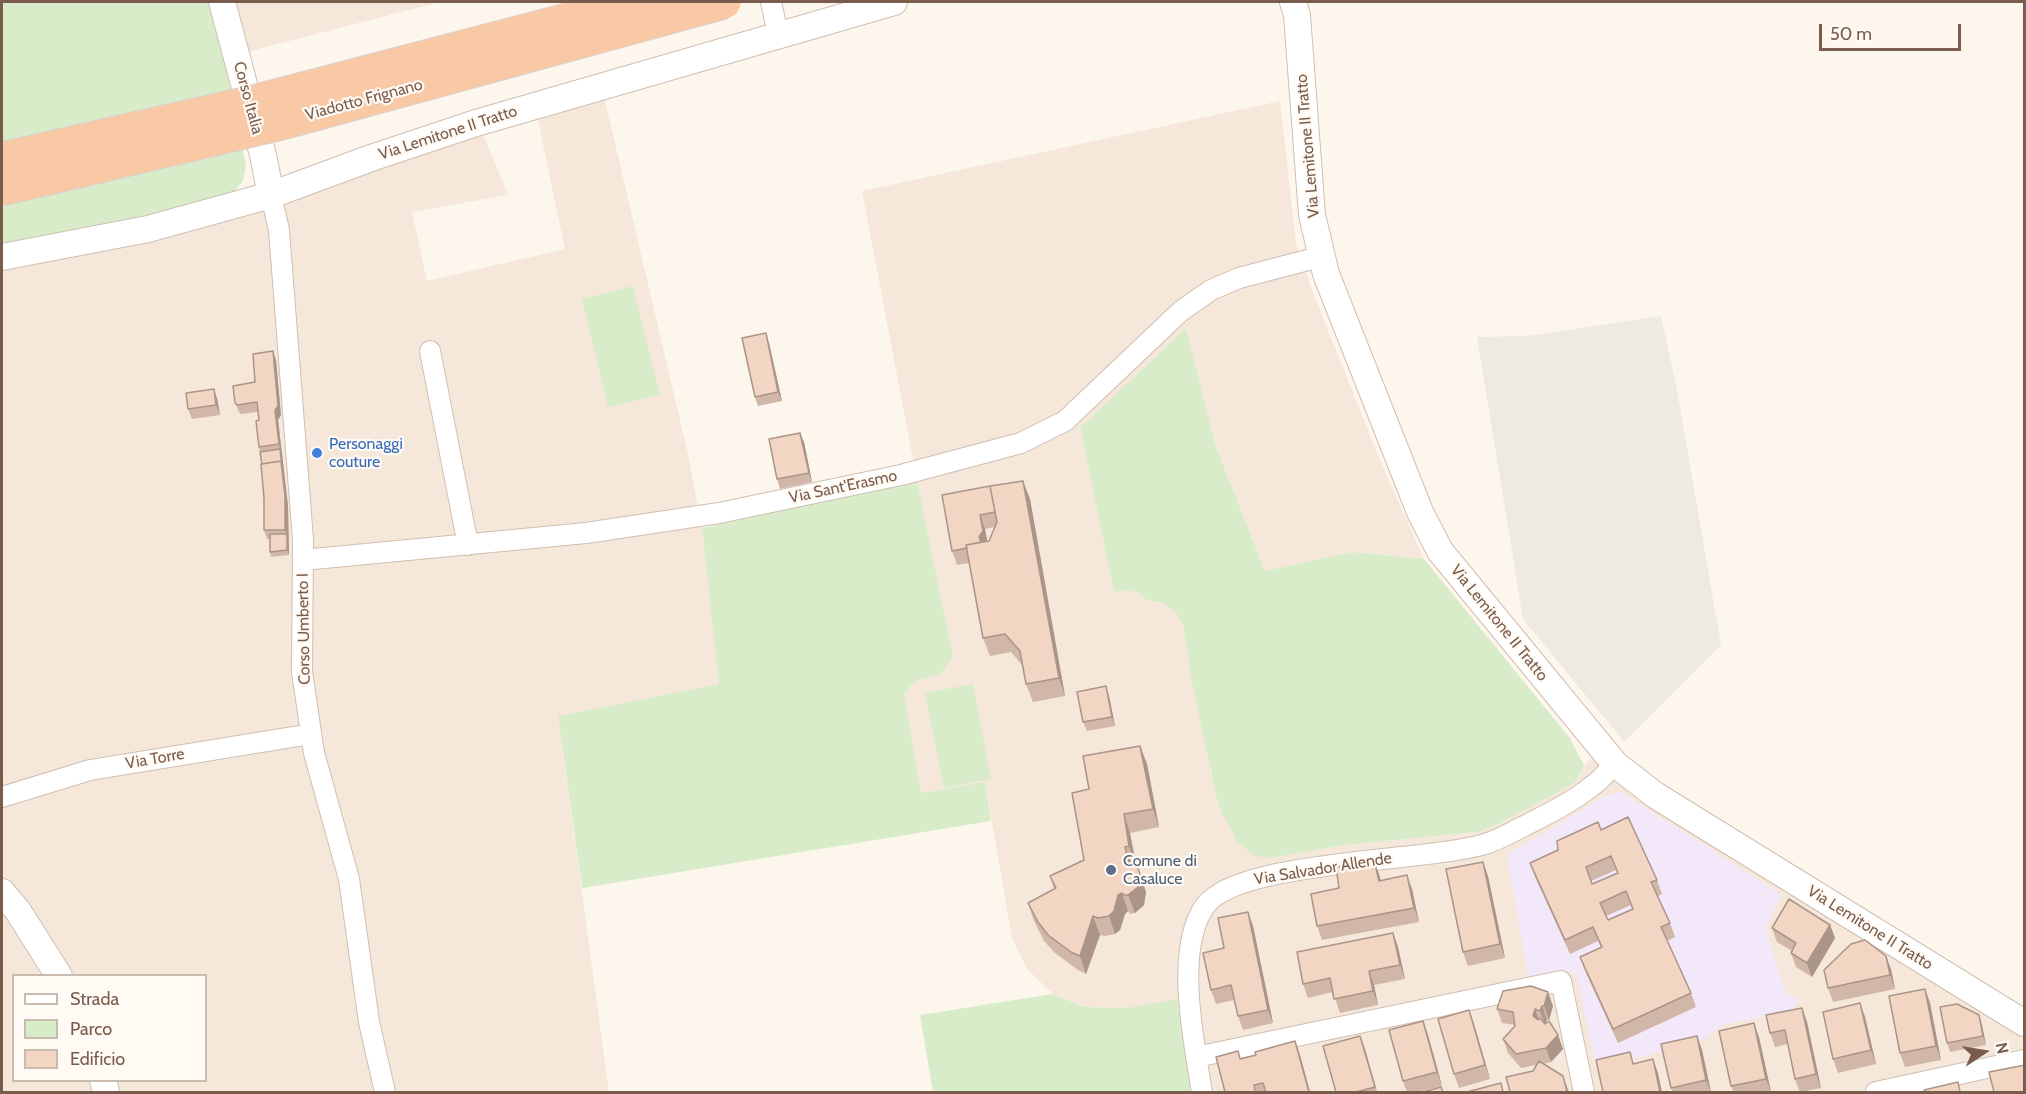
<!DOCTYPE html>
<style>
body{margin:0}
#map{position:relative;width:2026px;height:1094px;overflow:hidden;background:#fdf6ec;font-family:Cabin,sans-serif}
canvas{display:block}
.frame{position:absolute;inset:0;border:3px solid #7a5c4d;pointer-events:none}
.legend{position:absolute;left:12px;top:974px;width:195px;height:108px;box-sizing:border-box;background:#fffaf3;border:2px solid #cabbb1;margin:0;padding:8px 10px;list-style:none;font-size:18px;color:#7a5c4d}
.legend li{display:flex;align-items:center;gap:12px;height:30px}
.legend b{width:30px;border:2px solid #cabbb1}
.north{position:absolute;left:1954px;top:1022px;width:60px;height:60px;-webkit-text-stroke:4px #fffaf3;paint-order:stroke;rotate:78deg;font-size:16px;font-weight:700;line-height:24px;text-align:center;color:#7a5c4d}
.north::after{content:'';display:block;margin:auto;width:21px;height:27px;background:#7a5c4d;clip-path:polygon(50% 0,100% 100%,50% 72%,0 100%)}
.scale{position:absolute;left:1819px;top:24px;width:142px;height:27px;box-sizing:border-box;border:3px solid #7a5c4d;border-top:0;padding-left:8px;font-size:18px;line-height:21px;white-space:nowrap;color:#7a5c4d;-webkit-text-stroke:4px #fffaf3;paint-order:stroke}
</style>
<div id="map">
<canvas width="2026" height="1094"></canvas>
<div class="frame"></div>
<ul class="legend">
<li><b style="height:8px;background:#fff"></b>Strada</li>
<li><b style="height:16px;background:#d8ecc9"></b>Parco</li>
<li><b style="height:16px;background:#f3d5c3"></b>Edificio</li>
</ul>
<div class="north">N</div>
<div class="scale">50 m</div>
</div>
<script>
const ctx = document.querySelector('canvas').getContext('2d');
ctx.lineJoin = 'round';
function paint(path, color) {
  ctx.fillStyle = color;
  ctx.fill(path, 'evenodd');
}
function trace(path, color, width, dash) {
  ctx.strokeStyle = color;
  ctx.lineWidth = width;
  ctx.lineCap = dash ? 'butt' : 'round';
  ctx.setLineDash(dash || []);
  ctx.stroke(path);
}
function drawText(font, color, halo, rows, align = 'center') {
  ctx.font = font + ' Cabin,sans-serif';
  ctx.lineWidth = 4.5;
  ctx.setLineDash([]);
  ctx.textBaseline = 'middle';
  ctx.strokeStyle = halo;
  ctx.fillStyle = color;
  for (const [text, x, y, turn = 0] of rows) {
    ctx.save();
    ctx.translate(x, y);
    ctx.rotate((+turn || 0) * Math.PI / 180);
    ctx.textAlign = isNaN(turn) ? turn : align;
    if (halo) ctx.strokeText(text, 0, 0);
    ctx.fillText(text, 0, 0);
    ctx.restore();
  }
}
paint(new Path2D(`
 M234 2H440L247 52Z
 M604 96 688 454 702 528 720 684 558 716 609 1092H2V267L481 129 508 195 412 212 427 281 565 249 537 116ZM14 976H206V1080H14Z
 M1280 101 1296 243 1311 288 1377 453 1424 559 1352 552 1265 571 1215 444 1186 328 1080 429 1114 591 1125 590 1140 593 1143 598 1149 601 1163 602 1176 613 1183 624 1192 683 1207 749 1211 776 1271 858 1346 845 1478 832 1501 823 1576 782 1584 765 1593 756 2024 1034V1092H1191L1177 999 1126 1008 1084 1007 1053 994 1027 969 1012 938 985 782 921 793 904 694 915 681 940 675 953 656 917 481 862 191Z`), '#f5e8da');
paint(new Path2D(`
 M1661 316 1677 390 1721 645 1624 742 1523 619 1477 337 1527 336Z`), '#efe9e4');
paint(new Path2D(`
 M1621 792 1782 895 1765 926 1785 992 1800 1001 1790 1012 1722 1025 1701 1042 1596 1067 1576 972 1529 982 1507 855 1607 795Z`), '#f3e8fa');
paint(new Path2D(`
 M2 2H209L230 80 246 166 243 181 231 195 181 210 2 247Z
 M633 286 660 395 608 407 582 299Z
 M1186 328 1215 444 1265 571 1352 552 1424 559 1569 737 1584 765 1576 782 1501 823 1478 832 1346 845 1271 858 1254 856 1238 842 1223 815 1216 795 1192 683 1183 624 1176 613 1163 602 1149 601 1143 598 1139 593 1125 590 1114 592 1080 428Z
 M917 481 953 656 940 675 915 681 904 694 921 793 985 782 991 821 582 888 558 716 719 684 702 528Z
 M973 684 991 779 944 788 925 693Z
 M1053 994 1084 1007 1126 1008 1177 999 1191 1092H933L920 1015Z`), '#d8ecc9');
const minor = new Path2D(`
 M771 2 778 34
 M271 195 279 230 303 540 302 672 314 753 349 879 369 1022 385 1092
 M430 351 468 545
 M303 560 586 533 719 513 901 475 1021 443 1065 421 1181 311 1211 290 1239 278 1323 256
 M2 797 90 770 311 734
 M1196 1057 1561 981 1584 1092
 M1202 1092C1194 1042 1174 950 1205 906 1238 860 1426 862 1485 844 1498 840 1510 833 1522 827 1546 815 1571 803 1592 786 1601 780 1608 771 1615 764
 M1876 1092 2024 1060`);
const tertiary = new Path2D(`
 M222 2 263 155 271 195
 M1293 2 1297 15 1312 215 1326 274 1420 512 1440 551 1615 764 1655 795 2024 1023
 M2 257 148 229 271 195 371 158 476 123 894 2
 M2 892 18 911 59 976
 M103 1080 106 1092`);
trace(minor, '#d1beb0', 22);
trace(tertiary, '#d1beb0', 28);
trace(minor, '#fff', 20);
trace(tertiary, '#fff', 26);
const trunkBridge = new Path2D(`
 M2 159 257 101 636 2
 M2 189 278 124 724 2`);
trace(trunkBridge, '#dad1cd', 35, []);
trace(trunkBridge, '#f9c8a4', 33);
paint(new Path2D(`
 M769 343 782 401 758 406 755 397Z
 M276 360 281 415 278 420 288 506 289 555 271 557 270 552V539H267L264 530V498L262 464 260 452 259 447V420L258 412 241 414 239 412 235 403Z
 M217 398 220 415 192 419 188 409Z
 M804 442 812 482 780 489 777 479Z
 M942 495 1030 499 1065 696 1033 702 1026 684 1022 665 1011 652 990 656 983 638 969 563 957 565 952 551ZM995 527 989 541H987L985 529Z
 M1109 696 1115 726 1087 731 1083 722Z
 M1140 746 1147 764 1159 827 1130 833 1136 864 1146 892 1144 905 1135 913 1130 914 1128 911 1125 914 1120 930 1115 934 1105 936 1100 935 1086 974 1078 970 1055 953 1044 941 1034 921 1028 903 1054 889 1050 876 1084 860 1089 789Z
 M1601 830 1657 880 1662 894 1658 896 1670 923 1675 937 1667 941 1691 993 1696 1007 1618 1043 1585 971 1580 957 1601 948 1598 941 1570 954 1535 877 1530 863ZM1616 870 1617 873 1592 884 1591 881ZM1631 905 1632 909 1608 920 1606 916Z
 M1374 860 1381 881 1412 889 1419 922 1322 940 1317 926 1339 888Z
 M1488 876 1505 958 1468 966 1463 952Z
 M1830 925 1835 938 1812 977 1796 967 1791 953 1792 951 1777 942 1772 928Z
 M1253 926 1273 1023 1243 1030 1238 1016 1234 1000 1216 1004 1211 990 1224 948Z
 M1393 933 1398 947 1405 979 1374 985 1378 1005 1340 1013 1333 992 1308 998 1303 984Z
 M1891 969 1895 989 1833 1002 1828 988Z
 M1925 989 1930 1003 1941 1060 1905 1067 1900 1053Z
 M1860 1003 1865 1017 1876 1064 1838 1073 1833 1059Z
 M1553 1006 1549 1020H1547L1545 1024 1558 1035 1563 1049 1551 1062 1543 1064 1563 1076 1568 1090 1533 1071 1536 1065 1521 1068 1508 1053 1503 1039 1515 1025 1502 1023 1497 1009Z
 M1802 1008 1807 1022 1821 1088 1800 1092 1795 1079 1788 1044 1775 1047 1770 1033Z
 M1469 1010 1474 1024 1490 1079 1459 1088 1454 1074Z
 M1423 1021 1428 1035 1442 1086 1417 1092H1407L1403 1081Z
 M1982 1025 1986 1045 1950 1052 1947 1043Z
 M1360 1036 1365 1049 1377 1092H1336Z
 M1697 1036 1702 1050 1711 1092H1673L1671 1088Z
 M1759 1037 1771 1092H1734L1731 1086Z
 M1300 1055 1310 1092H1225L1241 1059Z`), '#d1b7a8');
paint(new Path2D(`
 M766 333 769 343 782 401 778 392Z
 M273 351 276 360 281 415 278 420 288 506 289 555 287 550V534L285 530 280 449 279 444 275 410Z
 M214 389 217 398 220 415 216 405Z
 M800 433 804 442 812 482 809 473Z
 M1023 481 1030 499 1065 696 1059 678Z
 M980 515 985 529 988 545 981 546 979 537Z
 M1106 686 1109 696 1115 726 1112 717Z
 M1140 746 1147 764 1159 827 1153 809Z
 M1124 814 1130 833 1136 865 1129 846Z
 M1125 847 1132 866 1124 861Z
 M1374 860 1379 874 1384 895 1379 881Z
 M1483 862 1488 876 1505 958 1500 944Z
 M1140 874 1146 892 1144 905 1135 913 1128 895Z
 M1407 875 1412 889 1419 922 1414 908Z
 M1122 893 1128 911 1125 914 1120 930 1115 934 1109 916 1118 895Z
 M1248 912 1253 926 1273 1023 1268 1010Z
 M1093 916 1100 935 1086 974 1080 956Z
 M1830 925 1835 938 1812 977 1807 963Z
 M1393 933 1398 947 1405 979 1400 965Z
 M1886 956 1891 969 1895 989 1890 975Z
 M1369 971 1374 985 1378 1005 1373 991Z
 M1925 989 1930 1003 1941 1060 1936 1046Z
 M1548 992 1553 1006 1549 1020 1544 1006Z
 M1860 1003 1865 1017 1876 1064 1871 1050Z
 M1542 1006 1547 1020 1545 1024 1540 1011Z
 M1802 1008 1807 1022 1821 1088 1816 1074Z
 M1535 1009 1540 1023 1533 1016Z
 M1469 1010 1474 1024 1490 1079 1485 1065Z
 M1979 1015 1982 1025 1986 1045 1983 1036Z
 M1423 1021 1428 1035 1442 1086 1437 1072Z
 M1754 1023 1759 1037 1771 1092 1766 1079Z
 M1558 1035 1563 1049 1551 1062 1546 1048Z
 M1360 1036 1365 1049 1377 1092 1375 1087Z
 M1697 1036 1702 1050 1711 1092 1706 1080Z
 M1295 1041 1300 1055 1310 1092H1309Z
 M1653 1059 1658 1073 1662 1092H1660Z
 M1563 1076 1568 1090 1569 1092H1567Z`), '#aa9588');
const building = new Path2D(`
 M766 333 778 392 755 397 742 338Z
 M273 351 278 406 275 410 279 444 259 447 256 421 259 420 257 402 238 405 235 403 233 386 255 382 253 354Z
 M214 389 216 405 188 409 186 393Z
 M800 433 809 473 777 479 769 439Z
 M280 449 282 466 281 461 262 464 260 452Z
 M281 461 285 496V530H264V498L261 464Z
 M1023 481 1059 678 1026 684 1020 651 1005 634 983 638 966 545 989 541 997 522 990 486Z
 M990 486 995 512 980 515 983 531 979 537 981 542 966 545 967 548 952 551 942 495Z
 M270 534H287V550L270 552Z
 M1106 686 1112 717 1083 722 1077 692Z
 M1140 746 1153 809 1124 814 1129 846 1125 847 1127 855 1124 861 1131 863 1135 861 1140 874 1138 887 1128 895H1124L1122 893 1118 895 1114 911 1109 916 1098 918 1093 916 1080 956 1071 952 1048 935 1038 922 1028 903 1056 888 1050 876 1084 860 1072 793 1089 789 1083 756Z
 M1628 817 1657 880 1651 882 1670 923 1661 927 1691 993 1613 1029 1580 957 1602 947 1593 927 1565 940 1530 863 1558 850 1557 841 1598 822 1601 830ZM1611 856 1618 873 1592 884 1586 867ZM1626 891 1633 909 1608 920 1600 903Z
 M1374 860 1379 881 1407 875 1414 908 1317 926 1311 894 1339 888 1336 867Z
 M1483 862 1500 944 1463 952 1446 869Z
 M1789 899 1830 925 1807 963 1791 953 1796 943 1772 928Z
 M1248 912 1268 1010 1238 1016 1231 985 1211 990 1203 953 1224 948 1218 918Z
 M1393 933 1400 965 1369 971 1373 991 1334 999 1330 978 1303 984 1297 952Z
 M1865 940 1886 956 1890 975 1828 988 1824 970 1851 944Z
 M1531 986 1548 992 1544 1006H1542L1540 1011 1535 1009 1533 1016 1538 1020 1540 1018 1545 1024 1549 1021 1558 1035 1546 1048 1516 1054 1503 1039 1515 1026 1513 1012 1497 1009 1503 991Z
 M1925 989 1936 1046 1900 1053 1889 996Z
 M1860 1003 1871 1050 1833 1059 1823 1012Z
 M1957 1004 1979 1015 1983 1036 1947 1043 1940 1007Z
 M1802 1008 1816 1074 1795 1079 1785 1030 1770 1033 1766 1015Z
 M1469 1010 1485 1065 1454 1074 1438 1019Z
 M1423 1021 1437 1072 1403 1081 1389 1030Z
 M1754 1023 1766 1079 1731 1086 1719 1031Z
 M1360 1036 1375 1087 1356 1092H1336L1323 1046Z
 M1697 1036 1706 1080 1671 1088 1661 1044Z
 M1295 1041 1309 1092H1266L1263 1083 1254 1085 1255 1092H1225L1216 1057 1238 1051 1240 1059 1256 1055 1255 1052Z
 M1630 1052 1633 1064 1653 1059 1660 1092H1603L1596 1060Z
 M1539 1061 1563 1076 1567 1092H1510L1506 1077 1533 1071Z
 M2025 1065V1092H1994L1989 1072Z
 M1958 1082 1960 1092H1925L1924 1090Z
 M1501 1083 1503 1092H1467Z
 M1441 1087 1443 1092H1423Z`);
paint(building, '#f3d5c3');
trace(building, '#aa9588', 1.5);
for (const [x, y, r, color] of [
 [317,453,6,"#3f7fe0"],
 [1111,870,6,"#5c6f8a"]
]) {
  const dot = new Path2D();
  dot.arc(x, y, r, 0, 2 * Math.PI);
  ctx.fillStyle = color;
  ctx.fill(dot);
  trace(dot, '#fffaf3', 2);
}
drawText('16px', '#7a5c4d', '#fffaf3', [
 ["Corso Italia",248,98,75],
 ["Viadotto Frignano",364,100,-15],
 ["Via Lemitone II Tratto",448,133,-18],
 ["Via Lemitone II Tratto",1308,146,-95],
 ["Via Sant'Erasmo",843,487,-12],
 ["Via Lemitone II Tratto",1499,623,51],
 ["Corso Umberto I",304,629,-91],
 ["Via Torre",155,759,-10],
 ["Via Salvador Allende",1323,869,-9],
 ["Via Lemitone II Tratto",1870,928,32]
]);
drawText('16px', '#366cbe', '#fffaf3', [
 ["Personaggi",329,444],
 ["couture",329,462]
], 'left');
drawText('16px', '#4e5e75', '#fffaf3', [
 ["Comune di",1123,861],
 ["Casaluce",1123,879]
], 'left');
</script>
